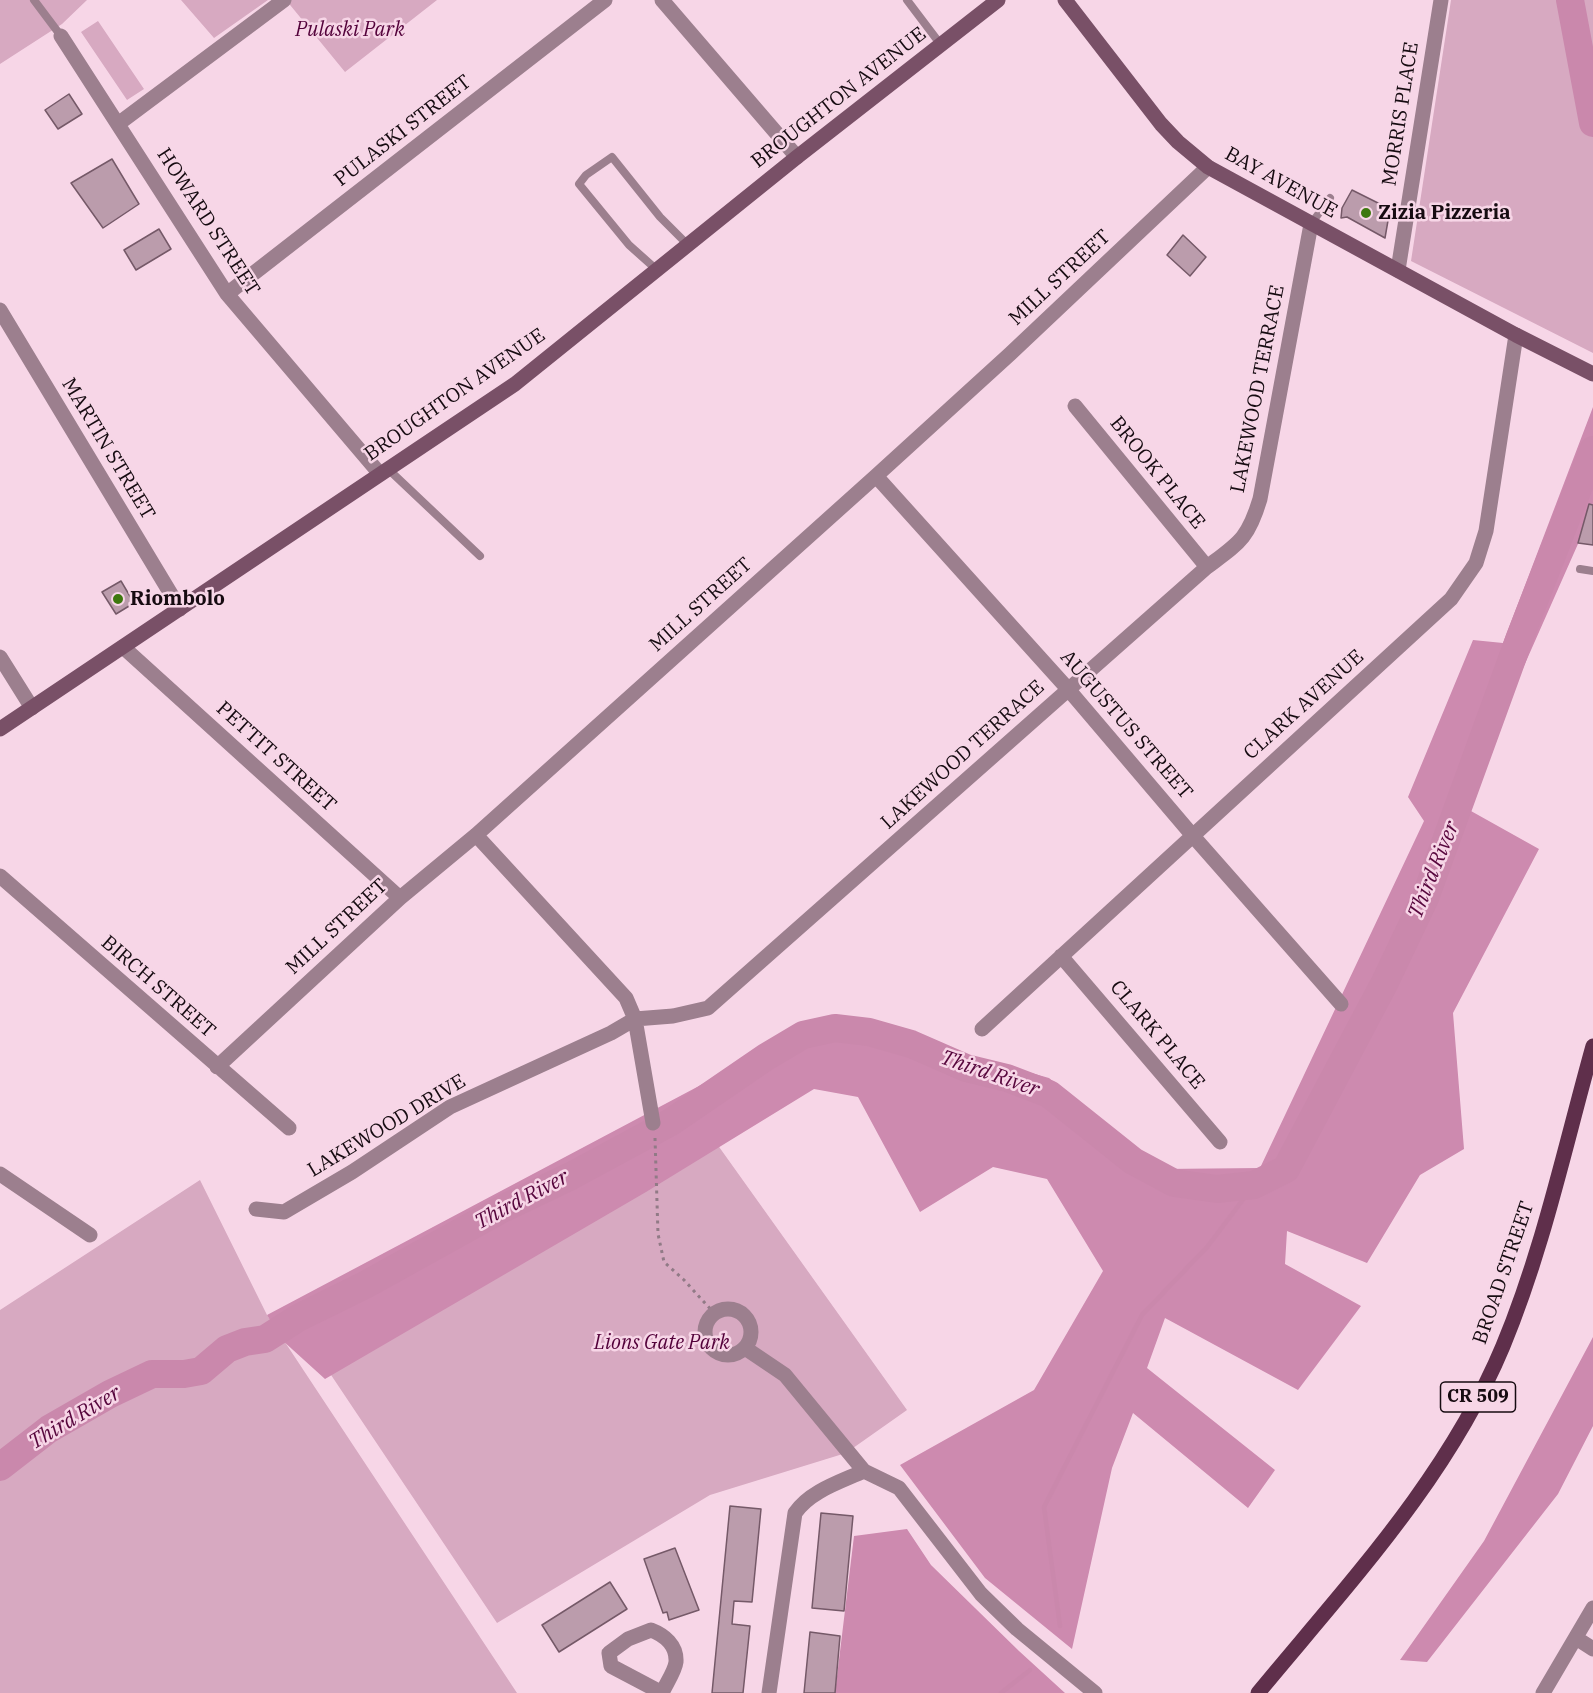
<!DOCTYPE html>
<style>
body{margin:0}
canvas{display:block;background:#f7d6e7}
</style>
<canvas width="1593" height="1693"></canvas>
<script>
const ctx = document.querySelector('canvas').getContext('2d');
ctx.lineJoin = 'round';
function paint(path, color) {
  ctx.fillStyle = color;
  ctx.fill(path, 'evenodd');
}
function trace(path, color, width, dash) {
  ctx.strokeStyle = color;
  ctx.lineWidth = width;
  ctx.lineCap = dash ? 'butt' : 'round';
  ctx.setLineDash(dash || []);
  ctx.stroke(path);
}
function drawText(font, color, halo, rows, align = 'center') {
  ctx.font = font + ' "IBM Plex Serif",serif';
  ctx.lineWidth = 5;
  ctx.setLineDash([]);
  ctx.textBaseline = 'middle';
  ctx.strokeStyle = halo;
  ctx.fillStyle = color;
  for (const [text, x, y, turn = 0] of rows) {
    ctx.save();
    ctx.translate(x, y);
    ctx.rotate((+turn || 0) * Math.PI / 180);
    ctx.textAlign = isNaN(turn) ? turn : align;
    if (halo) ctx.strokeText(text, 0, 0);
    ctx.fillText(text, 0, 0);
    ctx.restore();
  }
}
paint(new Path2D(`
 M0 0H87L62 24 0 64Z
 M181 0H268L214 38Z
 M286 0H437L345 72Z
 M1451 0H1593V353L1411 261Z
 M98 21 144 89 127 100 81 32Z
 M707 1130 907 1410 846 1453 710 1495 497 1623 321 1360Z
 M200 1180 267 1315 517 1693H0V1310Z`), '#d7a9c1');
paint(new Path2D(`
 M1593 407V510L1462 806 1539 849 1453 1013 1464 1149 1420 1175 1367 1263 1287 1231 1285 1264 1361 1306 1298 1390 1165 1318 1147 1368 1275 1470 1248 1508 1133 1413 1112 1468 1072 1649 985 1578 900 1465 1034 1390 1103 1271 1047 1179 993 1167 920 1212 858 1097 814 1089 646 1192 325 1379 282 1340 267 1315 831 1016 1049 1078 1162 1169 1260 1168 1424 821 1408 797 1473 640 1503 643Z
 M1593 1337V1426L1558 1494 1427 1662 1400 1660 1484 1541Z
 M907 1529 931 1565 1019 1651 1065 1693H835L854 1536Z`), '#cd8aaf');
trace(new Path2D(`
 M1060 1626 1044 1507 1142 1315 1208 1246 1254 1185
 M1001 1693 1030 1670`), '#ca88ac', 4.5);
trace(new Path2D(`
 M1570 0 1593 123
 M0 1467 49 1429 110 1394 152 1374H184L201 1371 227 1349 245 1342 265 1339 298 1318 365 1285 502 1209 571 1176 671 1122 766 1057 803 1035 835 1028 869 1032 911 1044 966 1068 1007 1078 1049 1094 1133 1161 1174 1183 1217 1189 1254 1185 1286 1169 1385 982 1425 898 1520 637 1593 450`), '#ca88ac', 28);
const building = new Path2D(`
 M69 94 82 114 58 129 45 110Z
 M112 159 139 204 103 228 71 183Z
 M1352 190 1390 209 1385 238 1347 217 1341 218 1342 208Z
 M159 229 171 249 136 270 124 250Z
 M1183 235 1206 257 1190 276 1167 255Z
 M1589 504 1593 505V545L1578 543Z
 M121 581 134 603 116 614 102 592Z
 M730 1506 761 1509 752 1602 734 1601 732 1624 750 1626 743 1693H712Z
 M821 1513 853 1516 844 1611 812 1608Z
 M675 1548 699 1610 669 1620 667 1612 663 1613 644 1559Z
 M610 1582 627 1609 559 1652 542 1625Z
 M810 1632 840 1636 835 1693H804Z`);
paint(building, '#bb9cac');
trace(building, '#755968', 1.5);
trace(new Path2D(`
 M655 1138 658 1234 664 1262 684 1280 714 1313`), '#917a86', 3, [3, 4.5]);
trace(new Path2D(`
 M34 0 61 36
 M907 0 941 45
 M1311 224 1330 198
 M657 270 629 245 579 184 586 175 612 157 660 217 688 245
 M388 469 480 556
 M1580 569 1593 571`), '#9c7f8e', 8);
trace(new Path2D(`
 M662 0 797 157
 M61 36 227 294 380 474
 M118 124 284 0
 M1398 270 1441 0
 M227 294 605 0
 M0 310 180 609
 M1075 406 1207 567
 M876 476 1068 689 1193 836 1341 1004
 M123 647 400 898
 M0 657 32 708
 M476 835 626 998 635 1019 673 1016 708 1008 1207 567C1239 543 1248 539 1260 499L1311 224
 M0 876 289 1128
 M1061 956 1220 1142
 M982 1029 1451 599 1476 563 1486 531 1516 335
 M217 1067 400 898 476 835 876 476 1010 354 1208 167
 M0 1174 90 1235
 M256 1209 284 1212 352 1172 450 1107 611 1033 635 1019 653 1123
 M705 1332a23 23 0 1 1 46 0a23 23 0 1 1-46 0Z
 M745 1348 785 1375 864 1471 899 1488 981 1594 1017 1629 1095 1693
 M651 1630C664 1635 677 1645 676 1662 675 1671 666 1684 662 1693L611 1666 609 1653 628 1639Z
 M1576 1638 1593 1649
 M769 1693 795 1513C810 1491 840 1482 864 1471
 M1543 1693 1593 1608`), '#9c7f8e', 15);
trace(new Path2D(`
 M1065 0 1161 124 1178 142 1208 167 1516 335 1593 374
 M0 729 515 384 797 157 998 0`), '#795067', 15);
trace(new Path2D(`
 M1258 1693C1348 1584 1448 1478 1503 1346 1543 1250 1565 1146 1593 1046`), '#5f2f4b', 15);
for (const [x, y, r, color] of [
 [1366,213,6,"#3d780f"],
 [118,599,6,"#3d780f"]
]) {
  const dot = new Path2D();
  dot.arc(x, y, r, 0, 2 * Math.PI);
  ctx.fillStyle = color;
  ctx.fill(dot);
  trace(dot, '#f7d6e7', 2);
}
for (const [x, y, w] of [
 [1478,1397,75]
]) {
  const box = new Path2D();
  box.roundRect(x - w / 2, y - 15, w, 30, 4.5);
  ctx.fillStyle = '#f7d6e7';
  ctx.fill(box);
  trace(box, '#160b11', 1.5);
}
drawText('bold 18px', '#160b11', null, [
 ["CR 509",1478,1397]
]);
drawText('italic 20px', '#53013a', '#f7d6e7', [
 ["Pulaski Park",350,30],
 ["Lions Gate Park",662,1343]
]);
drawText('20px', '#160b11', '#f7d6e7', [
 ["BROUGHTON AVENUE",839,98,-38],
 ["MORRIS PLACE",1401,114,-81],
 ["PULASKI STREET",403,131,-38],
 ["BAY AVENUE",1281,183,29],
 ["HOWARD STREET",208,222,57],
 ["MILL STREET",1060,278,-43],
 ["LAKEWOOD TERRACE",1258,389,-79],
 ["BROUGHTON AVENUE",455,395,-35],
 ["MARTIN STREET",108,449,59],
 ["BROOK PLACE",1157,473,51],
 ["MILL STREET",701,605,-42],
 ["CLARK AVENUE",1304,705,-42],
 ["AUGUSTUS STREET",1126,725,49],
 ["LAKEWOOD TERRACE",963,755,-42],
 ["PETTIT STREET",276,757,42],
 ["MILL STREET",337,927,-43],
 ["BIRCH STREET",158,987,41],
 ["CLARK PLACE",1157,1035,50],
 ["LAKEWOOD DRIVE",387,1126,-31],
 ["BROAD STREET",1504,1273,-71]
]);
drawText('bold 20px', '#160b11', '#f7d6e7', [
 ["Zizia Pizzeria",1378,213],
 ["Riombolo",130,599]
], 'left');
drawText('italic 21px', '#57063d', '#f7d6e7', [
 ["Third River",1434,870,-68],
 ["Third River",990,1074,19],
 ["Third River",522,1200,-28],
 ["Third River",75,1418,-31]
]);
</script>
